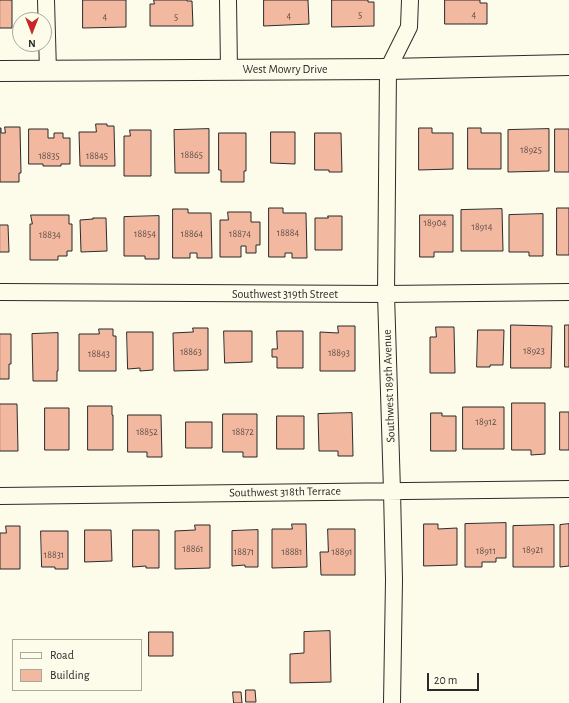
<!DOCTYPE html>
<style>
body{margin:0}
#map{position:relative;width:569px;height:703px;overflow:hidden;background:#fdfbea;font-family:"Alegreya Sans",sans-serif}
canvas{display:block}
.legend{position:absolute;left:12px;top:639px;width:130px;height:52px;box-sizing:border-box;background:#fdfbea;border:1px solid #a9a89e;margin:0;padding:5px 7px;list-style:none;font-size:12px;color:#2b2b2b}
.legend li{display:flex;align-items:center;gap:8px;height:20px}
.legend b{width:20px;border:1px solid #a9a89e}
.north{position:absolute;left:12px;top:12px;width:40px;height:40px;box-sizing:border-box;background:#fdfbea;border:1px solid #a9a89e;border-radius:50%;rotate:180deg;font-size:11px;font-weight:700;line-height:16px;text-align:center;color:#2b2b2b}
.north::after{content:'';display:block;margin:auto;width:14px;height:18px;background:#c62828;clip-path:polygon(50% 0,100% 100%,50% 72%,0 100%)}
.scale{position:absolute;left:427px;top:673px;width:52px;height:18px;box-sizing:border-box;border:2px solid #2b2b2b;border-top:0;padding-left:5px;font-size:12px;line-height:14px;white-space:nowrap;color:#2b2b2b;-webkit-text-stroke:3px #fdfbea;paint-order:stroke}
</style>
<div id="map">
<canvas width="569" height="703"></canvas>
<ul class="legend">
<li><b style="height:5px;background:#fdfbea"></b>Road</li>
<li><b style="height:11px;background:#f2b8a0"></b>Building</li>
</ul>
<div class="north">N</div>
<div class="scale">20 m</div>
</div>
<script>
const ctx = document.querySelector('canvas').getContext('2d');
ctx.lineJoin = 'round';
function paint(path, color) {
  ctx.fillStyle = color;
  ctx.fill(path, 'evenodd');
}
function trace(path, color, width, dash) {
  ctx.strokeStyle = color;
  ctx.lineWidth = width;
  ctx.lineCap = dash ? 'butt' : 'round';
  ctx.setLineDash(dash || []);
  ctx.stroke(path);
}
function drawText(font, color, halo, rows, align = 'center') {
  ctx.font = font + ' "Alegreya Sans",sans-serif';
  ctx.lineWidth = 3;
  ctx.setLineDash([]);
  ctx.textBaseline = 'middle';
  ctx.strokeStyle = halo;
  ctx.fillStyle = color;
  for (const [text, x, y, turn = 0] of rows) {
    ctx.save();
    ctx.translate(x, y);
    ctx.rotate((+turn || 0) * Math.PI / 180);
    ctx.textAlign = isNaN(turn) ? turn : align;
    if (halo) ctx.strokeText(text, 0, 0);
    ctx.fillText(text, 0, 0);
    ctx.restore();
  }
}
const building = new Path2D(`
 M0 0H12V28H0Z
 M83 0H126V27L83 28Z
 M154 0H187V1H192L193 26H150V4H154Z
 M264 0H308L309 24 264 26Z
 M332 0H368V2H374V26L332 27Z
 M445 0H480V3H487V24H445Z
 M96 124H107V126H114L115 166H80L79 132H96Z
 M5 127H20L21 173H19V182H0V128H1V133H5Z
 M419 128H432V133H453V169L419 170Z
 M468 128H481V133H501V169H468Z
 M29 129H48V138H54V133H63V138H70V164H61V166H43V164H29Z
 M209 129V173H175L174 130Z
 M549 129V171L508 172V130Z
 M555 129H569V172H555Z
 M130 130H151V176H124V136H130Z
 M271 132H295V164L271 163Z
 M219 133H246V171H244V182H221V170H219Z
 M315 133H341L342 172H329V170H315Z
 M269 208H283V213H306L307 258H292V253H285V257H269Z
 M557 208H569V255H557Z
 M173 209H188V213H211L212 258H197V253H190V258H173Z
 M502 209 503 251H461V210Z
 M228 212H251V222H260V245H256V253H246V246H241V257H220V220H228Z
 M543 214V256H529V252H509V215Z
 M31 215H69V224H72V251H67V256H58V260H30V224H32Z
 M420 215H453V252H434V257H420Z
 M159 216V259H145V256H124V217Z
 M328 216H342V250H315V218H328Z
 M93 218H106L107 251 81 252 80 220 93 219Z
 M0 225H8L9 252H0Z
 M511 325 552 326 551 368H511Z
 M565 325H569V367H565Z
 M338 326H355V371H320V332L338 333Z
 M436 327H454L455 373H430V337H436Z
 M193 328H208V370L174 371 173 333 193 332Z
 M99 329H113V336H116V371H79V334H99Z
 M478 330H504L503 365H490V367H477Z
 M224 331H252V362L225 363Z
 M277 331H303V368H277V357H272V349H277Z
 M127 332H153V370L140 371V368L128 369Z
 M58 333V371H57V381H33L32 334Z
 M0 334H11V364H9V379H0Z
 M512 403H545V454L531 455V450H512Z
 M0 404H17L18 451H0Z
 M88 406H112V415H113V450H88Z
 M463 407H504V449H463Z
 M45 408H69V450H45Z
 M560 412H569V450H560Z
 M352 413 353 456H338V451H319L318 414Z
 M431 413H442V416H456V451H431Z
 M223 414H257V457H243V452H223Z
 M128 415H161L162 457H147V452H128Z
 M277 416H304V449H277Z
 M186 422H212V448H186Z
 M506 523V558H496V562H482V567H465V524Z
 M292 524H306L307 567 272 568V529H292Z
 M424 524H438V529L457 528V565L424 566Z
 M569 524V566L560 567V525Z
 M195 525H210V568L175 569V531L195 530Z
 M554 525V567H513V526Z
 M6 526H20V569H0V533H6Z
 M328 529H355V575H321L320 552H328Z
 M85 530H111L112 561 85 562Z
 M133 530H159V568H146V566L133 567Z
 M258 530V567H245V565L232 566V531Z
 M41 531H68V569H55V567H42Z
 M330 631 331 682 290 683V654L304 653V632Z
 M149 632H173V656H149Z
 M246 690H255L256 702H246Z
 M233 692H241L242 703H234Z`);
paint(building, '#f2b8a0');
trace(building, '#2b2b2b', 1);
const minor = new Path2D(`
 M46 0 48 71
 M228 0 229 69
 M0 292 386 294 569 292
 M0 496 569 489
 M392 703 394 580 392 491 386 294 388 69 409 27 410 0`);
const tertiary = new Path2D(`
 M0 71 388 69 569 65`);
trace(minor, '#2b2b2b', 18);
trace(tertiary, '#2b2b2b', 22);
trace(minor, '#fdfbea', 16);
trace(tertiary, '#fdfbea', 20);
drawText('10px', '#5d4e48', null, [
 ["5",360,15],
 ["4",474,15],
 ["4",289,16],
 ["4",105,17],
 ["5",176,17],
 ["18925",531,150],
 ["18865",192,155],
 ["18835",49,156],
 ["18845",97,156],
 ["18904",435,223],
 ["18914",482,227],
 ["18884",288,233],
 ["18854",145,234],
 ["18864",192,234],
 ["18874",240,234],
 ["18834",50,235],
 ["18923",534,351],
 ["18863",191,352],
 ["18893",339,353],
 ["18843",99,354],
 ["18912",486,422],
 ["18852",147,432],
 ["18872",243,432],
 ["18861",193,549],
 ["18921",533,550],
 ["18911",486,551],
 ["18871",244,552],
 ["18881",292,552],
 ["18891",342,552],
 ["18831",54,555]
]);
drawText('12px', '#2b2b2b', '#fdfbea', [
 ["West Mowry Drive",285,69],
 ["Southwest 319th Street",285,294],
 ["Southwest 189th Avenue",389,386,-92],
 ["Southwest 318th Terrace",285,492,-1]
]);
</script>
